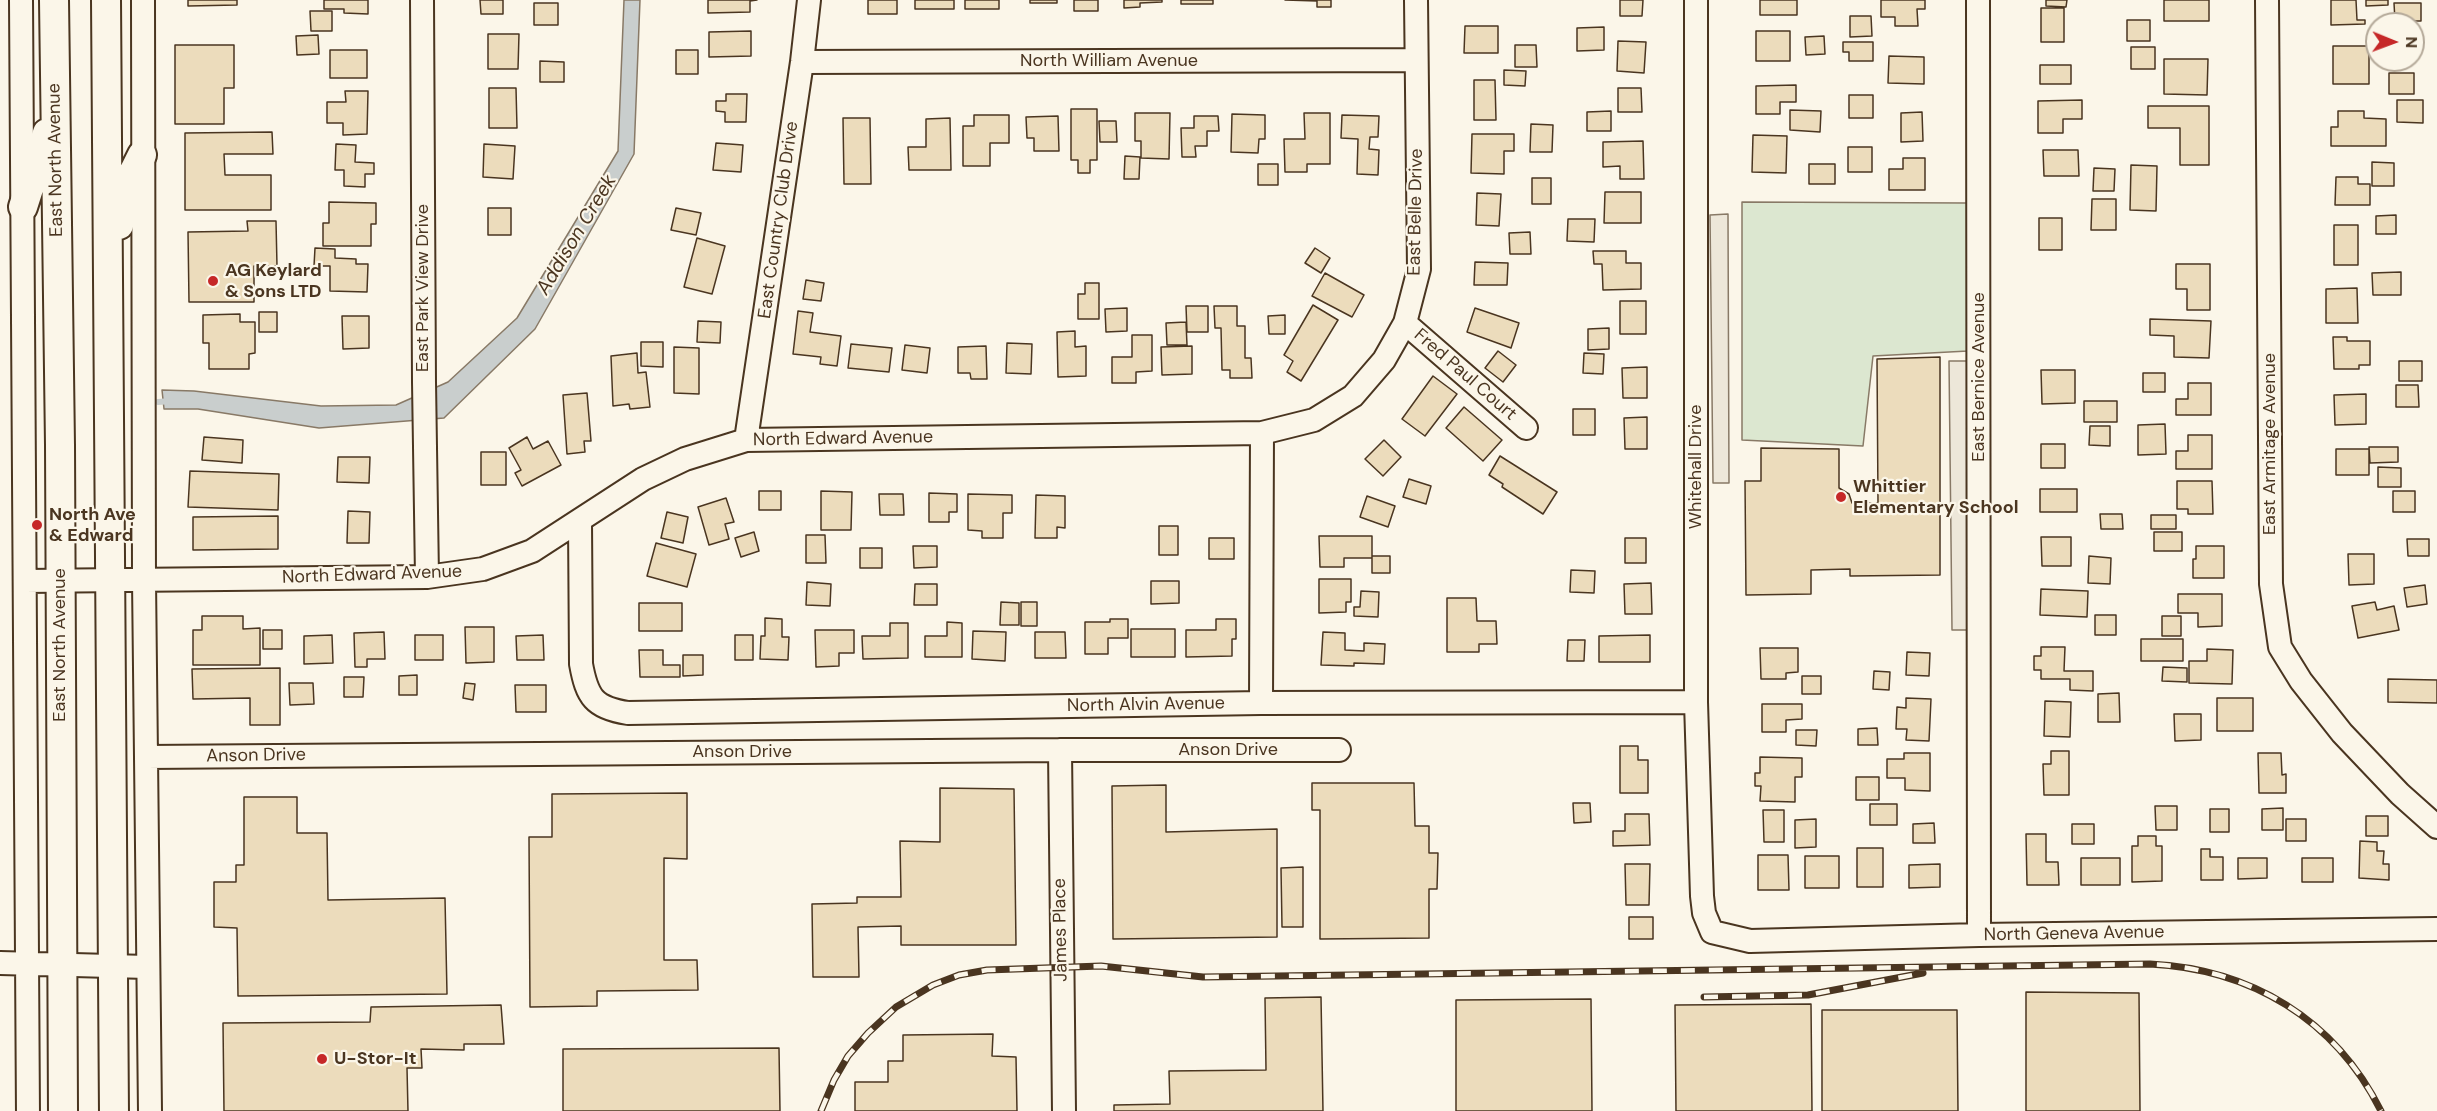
<!DOCTYPE html>
<style>
body{margin:0}
#map{position:relative;width:2437px;height:1111px;overflow:hidden;background:#fbf6e9;font-family:"DM Sans",sans-serif}
canvas{display:block}
.north{position:absolute;left:2365px;top:12px;width:60px;height:60px;box-sizing:border-box;background:#fbf6e9;border:2px solid #b4a999;border-radius:50%;rotate:91deg;font-size:16px;font-weight:700;line-height:24px;text-align:center;color:#4a3520}
.north::after{content:'';display:block;margin:auto;width:21px;height:27px;background:#c62828;clip-path:polygon(50% 0,100% 100%,50% 72%,0 100%)}
</style>
<div id="map">
<canvas width="2437" height="1111"></canvas>
<div class="north">N</div>
</div>
<script>
const ctx = document.querySelector('canvas').getContext('2d');
ctx.lineJoin = 'round';
function paint(path, color) {
  ctx.fillStyle = color;
  ctx.fill(path, 'evenodd');
}
function trace(path, color, width, dash) {
  ctx.strokeStyle = color;
  ctx.lineWidth = width;
  ctx.lineCap = dash ? 'butt' : 'round';
  ctx.setLineDash(dash || []);
  ctx.stroke(path);
}
function drawText(font, color, halo, rows, align = 'center') {
  ctx.font = font + ' "DM Sans",sans-serif';
  ctx.lineWidth = 4.5;
  ctx.setLineDash([]);
  ctx.textBaseline = 'middle';
  ctx.strokeStyle = halo;
  ctx.fillStyle = color;
  for (const [text, x, y, turn = 0] of rows) {
    ctx.save();
    ctx.translate(x, y);
    ctx.rotate((+turn || 0) * Math.PI / 180);
    ctx.textAlign = isNaN(turn) ? turn : align;
    if (halo) ctx.strokeText(text, 0, 0);
    ctx.fillText(text, 0, 0);
    ctx.restore();
  }
}
const green = new Path2D(`
 M1742 202 1967 203 1968 351 1873 356 1863 446 1742 440Z`);
paint(green, '#dce7d0');
trace(green, '#887966', 1.5);
const parking = new Path2D(`
 M1728 214 1729 483H1713L1710 215Z
 M1949 361H1967V630H1952Z`);
paint(parking, '#ede7d9');
trace(parking, '#887966', 1.5);
const water = new Path2D(`
 M624 0H640L634 154 535 329 444 418 319 428 198 409H164L162 390 194 391 321 406 396 405 448 382 517 318 618 151Z`);
paint(water, '#c9cecd');
trace(water, '#887966', 1.5);
trace(new Path2D(`
 M158 402 171 401`), '#c9cecd', 6);
const building = new Path2D(`
 M188 0H237V5L188 6Z
 M324 0H368V14L344 13V9H324Z
 M480 0H503V14H481Z
 M708 0H757L750 1V12L708 13Z
 M868 0H897V14H868Z
 M915 0H954V9H915Z
 M965 0H999V9H965Z
 M1030 0H1057V3H1030Z
 M1074 0H1098V11H1074Z
 M1124 0H1162V2L1140 3V7L1124 8Z
 M1181 0H1213V4H1181Z
 M1285 0H1331V7H1317V1Z
 M1620 0H1643L1642 16H1620Z
 M1760 0H1797V15H1760Z
 M1881 0H1925V9H1917L1918 26H1895V17H1881Z
 M2046 0H2067L2066 7 2046 6Z
 M2164 0H2209V21H2164Z
 M2331 0H2356L2357 20H2365V24L2331 25Z
 M2366 0H2388V5L2366 6Z
 M534 3H558V25H534Z
 M2394 3H2421V21H2395Z
 M2041 8H2064V42H2041Z
 M310 11H332V31H311Z
 M1850 16H1871L1872 36 1850 37Z
 M2127 20H2150V41H2127Z
 M1465 26H1498V53H1464Z
 M1604 27V50L1577 51V28Z
 M751 31V56L709 57V32Z
 M1756 31H1790V61H1756Z
 M488 34H519L518 69H488Z
 M318 35 319 54 297 55 296 36Z
 M1824 36 1825 54 1806 55 1805 37Z
 M1618 41 1646 42 1644 73 1617 71Z
 M1843 42H1873V61H1849V52H1843Z
 M175 45H234V88H224V124H175Z
 M1515 45H1536L1537 67H1515Z
 M2333 46H2369V84H2333Z
 M2131 47H2155V69H2131Z
 M330 50H367V78H330Z
 M676 50H698V74H676Z
 M1889 56 1924 57V84L1888 83Z
 M2164 59H2208L2207 95 2164 94Z
 M540 61 564 62V82H540Z
 M2040 65H2071V84H2040Z
 M1504 70 1526 71 1525 86 1504 85Z
 M2389 73H2414V94H2389Z
 M1474 80H1495L1496 120H1474Z
 M1796 85V102H1780V114H1756V86Z
 M489 88H516L517 128H489Z
 M1618 88H1641L1642 112H1618Z
 M345 91H368L367 134 343 135V123H327V102H346Z
 M726 94H747L746 122H725V112L716 111V101H726Z
 M1849 95H1873V118H1849Z
 M2082 100V119H2063V133H2038V101Z
 M2397 100H2423V123L2397 122Z
 M2148 106H2209V165H2180V128H2148Z
 M1071 109H1097V160H1090V173H1078V160H1071Z
 M1790 110 1821 111 1820 132 1790 130Z
 M1611 111V131H1587V112Z
 M2338 111H2364V118L2386 119V146H2331V127H2338Z
 M1922 112 1923 141 1901 142V113Z
 M1135 113H1170L1169 159 1141 158V141H1135Z
 M1304 113H1330V164H1307V172H1285L1284 139H1305Z
 M1232 114 1265 115V139H1259L1258 153 1231 152Z
 M974 115H1009V143H990V166H963V126H974Z
 M1342 115 1379 116 1378 137H1370L1369 149 1379 150 1378 175 1357 174 1358 139 1341 138Z
 M1058 116 1059 151H1034V138H1027L1026 117Z
 M1194 116H1218L1219 131H1207V146H1195L1196 157H1182L1181 128H1194Z
 M843 118H870L871 184H844Z
 M950 118 951 170H909L908 147H926V119Z
 M1099 121H1116L1117 142H1100Z
 M1531 124 1553 125 1552 152H1530Z
 M272 132 273 154H224L225 175H271V210H185V133Z
 M1472 134H1514V151H1504V174L1471 173Z
 M1753 135 1787 136 1786 173 1752 172Z
 M1643 141 1644 179H1620V166L1603 167V142Z
 M716 143 743 145 741 172 713 170Z
 M336 144 356 145 355 162 374 163V174H365V187L344 186V170H335Z
 M484 144 515 146 513 179 483 177Z
 M1848 147H1872V172H1848Z
 M2043 150H2078L2079 176H2044Z
 M1125 156 1140 157 1139 179H1124Z
 M1903 158H1925V190H1889V169H1903Z
 M2372 162 2394 163V186H2372Z
 M1258 164H1278V185H1258Z
 M1809 164H1835V184H1809Z
 M2131 165 2157 166 2156 211 2130 210Z
 M2094 168 2115 169 2114 191H2093Z
 M2336 177H2358V184H2370V205H2335Z
 M1532 178H1551V204H1532Z
 M1605 192H1641V223H1604Z
 M1477 193 1501 194 1499 226 1476 225Z
 M2092 199H2116V230H2091Z
 M329 202 376 203V224H371V246H323V223H329Z
 M488 208H511V235H488Z
 M676 208 701 213 696 235 671 230Z
 M2396 215V234H2376V216Z
 M2039 218H2062V250H2039Z
 M1568 219H1595L1594 242 1567 241Z
 M247 221H276L277 266H254V302H189L188 232 248 231Z
 M2334 225H2358V265H2334Z
 M1530 232 1531 254H1510L1509 233Z
 M697 238 725 246 712 294 684 287Z
 M315 248 335 249V258L356 259V264H368L367 292 330 291V266H314Z
 M1315 248 1330 258 1321 273 1305 263Z
 M1593 251H1626V263H1641V289L1603 290 1602 264H1594Z
 M1475 262 1508 263 1507 285H1474Z
 M2176 264H2210V310H2187V289H2176Z
 M2401 272V295H2373L2372 273Z
 M1325 273 1364 295 1352 317 1312 296Z
 M806 280 824 283 821 301 803 299Z
 M1085 283H1099V319H1078V294H1085Z
 M2357 288 2358 323H2326V289Z
 M1620 301H1646V334H1620Z
 M1313 305 1338 320 1301 381 1287 372 1293 361 1284 355Z
 M1186 306H1208V332H1187Z
 M1214 306H1237V326H1245V358H1251L1252 378H1230V370H1222L1221 328H1215Z
 M1127 308V331L1106 332 1105 309Z
 M1475 308 1519 323 1511 348 1467 332Z
 M798 311 813 313 810 332 841 336 837 366 820 364 821 357 793 354Z
 M259 312H277V332H259Z
 M240 314V322H255V353L249 354V369H209V343H203V315Z
 M1285 315V334H1269L1268 316Z
 M342 316H369V348L343 349Z
 M2150 319 2211 321 2209 358 2174 357V336L2150 335Z
 M698 321 721 322 720 343 697 342Z
 M1186 322 1187 345H1167L1166 323Z
 M1609 328V349L1588 350V329Z
 M1075 331V347L1086 346V376L1058 377 1057 332Z
 M1132 335H1152V371L1136 372V383H1112V357H1132Z
 M2333 337H2347V341H2370V365H2359V369H2334Z
 M641 342H663V367L641 366Z
 M1007 343 1032 344 1031 374 1006 373Z
 M851 344 892 348 889 372 848 368Z
 M905 345 930 348 927 373 902 370Z
 M986 346 987 379H971L970 373H958V347Z
 M1192 346V374L1162 375 1161 347Z
 M674 347 699 348V394L674 393Z
 M1498 351 1516 365 1503 382 1485 368Z
 M637 353 638 373 646 372 650 407 630 409 629 404 613 406 611 356Z
 M1584 353 1604 354 1603 374 1583 373Z
 M1940 357V575L1850 576V569L1811 570V594L1746 595 1745 481H1761V448L1839 449V488L1849 494 1852 503H1878L1877 359Z
 M2399 361H2422V381H2399Z
 M1647 367V398H1623L1622 368Z
 M2041 370H2075V403L2042 404Z
 M2143 373H2165V392H2143Z
 M1433 376 1457 394 1425 436 1402 419Z
 M2188 383H2211V415H2176V399H2188Z
 M2396 385H2418L2419 407H2396Z
 M587 393 591 441H584L585 452 567 454 563 395Z
 M2366 394V424L2335 425 2334 395Z
 M2084 401H2117V422H2084Z
 M1464 407 1502 440 1483 461 1446 428Z
 M1573 409H1595V435H1573Z
 M1647 417V449H1625L1624 418Z
 M2165 424 2166 454 2138 455V425Z
 M2090 426H2110V446L2089 445Z
 M2188 435H2212V469H2176V451H2188Z
 M204 437 243 440 242 463 202 460Z
 M527 437 533 449 548 441 561 465 522 486 515 473 521 470 509 448Z
 M1384 440 1401 457 1383 476 1365 459Z
 M2041 444H2065V468H2041Z
 M2369 447H2398V462L2370 463Z
 M2336 449H2369V475H2336Z
 M481 452H506V485H481Z
 M1500 456 1557 492 1543 514 1502 487 1503 484 1489 475Z
 M338 457H370L369 483 337 482Z
 M2378 467 2401 468V487H2378Z
 M190 471 279 474 278 510 188 507Z
 M1409 479 1431 486 1426 504 1403 497Z
 M2177 481H2212L2213 514H2188V509H2177Z
 M2040 489H2077V512H2040Z
 M759 491H781V510H759Z
 M821 491 852 492 851 530H821Z
 M2393 491H2415V512H2393Z
 M929 493 957 494V512H949V522H929Z
 M879 494H903L904 515H880Z
 M968 494 1012 495V513H1003V538H982V531L968 530Z
 M1036 495 1065 496V528L1057 527V538H1035Z
 M1367 496 1395 506 1388 527 1360 517Z
 M726 498 734 522 725 524 729 539 709 545 698 507Z
 M348 511 370 512 369 543H347Z
 M667 512 688 517 683 543 661 538Z
 M2100 514H2122L2123 529H2101Z
 M2151 515H2176V529H2151Z
 M278 516V549L193 550V517Z
 M1159 526H1178V555H1159Z
 M754 532 759 551 741 557 735 538Z
 M2154 532H2182V551H2154Z
 M806 535H825L826 563H806Z
 M1319 536H1372V558H1344V567H1320Z
 M2041 537H2071V566H2042Z
 M1209 538H1234V559H1209Z
 M1625 538H1646V563H1625Z
 M2407 539H2429V556H2408Z
 M656 543 696 554 687 587 647 576Z
 M913 546H937V567L914 568Z
 M2196 546H2224V578H2193V559H2196Z
 M860 548H882V568H860Z
 M2348 554H2374V584L2349 585Z
 M1372 556H1390V573H1372Z
 M2089 556 2111 558 2110 584 2088 583Z
 M1571 570 1595 571 1594 593 1570 592Z
 M1319 579H1351V602H1346V612L1319 613Z
 M1151 581H1179V603L1151 604Z
 M807 582 831 584 830 606 806 605Z
 M1651 583 1652 614H1625L1624 584Z
 M915 584H937V605H914Z
 M2425 585 2427 604 2407 607 2404 588Z
 M2041 589 2088 591 2087 617 2040 615Z
 M1361 591 1379 592 1378 617 1354 616V607H1360Z
 M2178 594H2222V626L2198 627V613H2178Z
 M1447 598H1476L1477 621H1496L1497 644H1479V652H1447Z
 M1001 602 1019 603V625H1000Z
 M1021 602H1037V626H1021Z
 M2375 602 2377 610 2394 606 2399 630 2358 638 2352 606Z
 M639 603H682V631H639Z
 M2095 615H2116V635H2095Z
 M202 616H243V629L260 628V665H193V630H202Z
 M2162 616H2181V636H2162Z
 M765 618 782 619V637H789L788 660 760 659 761 636H765Z
 M1110 619H1128V638H1108V654H1085V622H1110Z
 M1216 619H1236V639H1232V656L1186 657V630H1216Z
 M947 622 962 623V657H925V636H947Z
 M890 623H908V658L863 659 862 636H890Z
 M465 627H494V662L466 663Z
 M1131 629H1175V657H1131Z
 M263 630H282V649H263Z
 M815 630H854V653H839V666L816 667Z
 M973 631 1006 632 1005 661 972 659Z
 M384 632 385 659H367V667H355L354 633Z
 M1035 632H1065L1066 658H1035Z
 M1323 632 1345 633V650L1364 651V643L1385 644 1384 664 1354 663V666L1321 665Z
 M332 635 333 663 304 664V636Z
 M415 635H443V660H415Z
 M543 635 544 660H517L516 636Z
 M735 635H753V660H735Z
 M1650 635V662H1599V636Z
 M2141 639H2183V661H2141Z
 M1568 640H1585L1584 661H1567Z
 M2041 647H2065L2064 671H2093V691L2070 690V679H2041V670H2034V656H2041Z
 M1760 648H1798V672L1786 673V679H1761Z
 M2207 649 2233 650 2232 684 2189 683V661H2207Z
 M639 650H663V665H680V677H640Z
 M1907 652 1930 653 1929 676 1906 675Z
 M683 655H703V675L683 676Z
 M2163 667 2187 668V682L2162 681Z
 M280 668V725H250V698L193 699 192 669Z
 M1874 671 1890 672 1889 690 1873 689Z
 M417 675V695H399V676Z
 M1802 676H1821V694H1802Z
 M344 677H364L363 697H344Z
 M2388 679 2437 680V703L2388 702Z
 M289 683H313L314 704 290 705Z
 M465 683 475 684 473 700 463 698Z
 M515 685H546V712H516Z
 M2119 693 2120 722H2098V694Z
 M1906 698 1931 699 1929 741 1906 740 1907 729H1896L1897 707 1906 708Z
 M2217 698H2253V731H2217Z
 M2045 701 2071 702 2070 737 2044 736Z
 M1762 704H1802V719L1786 720V732H1762Z
 M2174 714H2201V740L2175 741Z
 M1877 728 1878 745H1858V729Z
 M1796 730H1817L1816 746 1796 745Z
 M1620 746H1638V760H1648V793H1620Z
 M2051 751H2069V795H2044L2043 764H2051Z
 M1904 753H1930V791L1905 790V778H1887V759H1904Z
 M2258 753H2281L2282 775 2286 774V793H2259Z
 M1760 757 1802 758V777H1795V802L1760 801 1761 786H1755V773H1760Z
 M1856 777H1879V800H1856Z
 M1312 783H1414L1415 826H1429V853H1438L1437 889H1429V938L1320 939V810H1312Z
 M1166 785V832L1277 829V937L1113 939 1112 786Z
 M940 788 1014 789 1016 945H901V926L858 927 859 977H813L812 904 857 903V897H901L900 841 940 842Z
 M687 793V859L664 858V960H697L698 990 597 991V1006L530 1007 529 837H552V794Z
 M244 797H297V833H327L328 900 445 898 447 994 238 996 237 928 214 927V882H236V865H244Z
 M1573 803H1590L1591 822 1574 823Z
 M1870 804H1897V825H1870Z
 M2155 806H2177V830H2156Z
 M2283 808V830H2262V809Z
 M2210 809H2229V832H2210Z
 M1763 810H1784V842H1764Z
 M1625 814H1649L1650 845 1613 846V831H1625Z
 M2366 816H2388V836H2366Z
 M1816 819V847L1795 848V820Z
 M2286 819H2306V841H2286Z
 M1934 823 1935 843H1913V824Z
 M2072 824H2094V844H2072Z
 M2026 834H2046V862H2058L2059 885H2027Z
 M2138 836H2156V846H2162V881L2132 882V846H2138Z
 M2360 841 2377 842V851H2384L2383 864H2389V880L2359 878Z
 M1857 848H1883V887H1857Z
 M2201 849H2210V857H2223V880H2201Z
 M1758 855H1788L1789 890H1758Z
 M1805 856H1839V888H1805Z
 M2081 858H2120V885H2081Z
 M2238 858H2267V878L2238 879Z
 M2302 858H2333V882H2302Z
 M1625 864H1650L1649 905H1626Z
 M1940 864V887L1909 888V865Z
 M1303 867V927H1282L1281 868Z
 M1629 917H1653V939H1629Z
 M2026 992 2139 993 2140 1111H2026Z
 M1321 997 1323 1111H1114V1105L1170 1104 1169 1071 1266 1070 1265 998Z
 M1591 999 1592 1111H1456V1000Z
 M1811 1004 1812 1111H1676L1675 1005Z
 M501 1005 504 1044H464V1050L421 1049 422 1068H407L408 1111H224L223 1023 370 1022 371 1007Z
 M1822 1010H1957L1958 1111H1822Z
 M993 1034 992 1056 1016 1057 1017 1111H855V1082H888V1061H903V1035Z
 M779 1048 780 1111H563V1049Z`);
paint(building, '#ecdcbc');
trace(building, '#4a3520', 1.5);
const minor = new Path2D(`
 M21 0 28 1111
 M143 0 144 580 150 1111
 M422 0 424 382 427 577
 M1696 0V702L1702 896 1704 913 1712 932 1750 941 1979 935 2437 929
 M1978 0 1979 935
 M2267 0 2271 584 2280 647 2301 681 2342 733 2400 794 2437 827
 M802 62 1416 60
 M1405 323 1526 428
 M746 440 802 62 809 0
 M580 522 581 664C587 697 594 708 628 713L1261 703 1696 702
 M25 581 427 577 483 569 532 551 643 479 685 459 746 440 1262 433
 M1261 703 1262 433 1314 420 1353 396 1384 360 1405 323 1419 269 1416 0
 M1060 750 1064 1111
 M146 757 1060 750H1339
 M0 963 147 967`);
const major = new Path2D(`
 M54 0 60 445 63 1111
 M106 0 114 1111
 M23 207 47 133
 M119 225 131 177 142 155`);
trace(minor, '#4a3520', 26);
trace(major, '#4a3520', 32);
trace(minor, '#fbf6e9', 22);
trace(major, '#fbf6e9', 28);
const rail = new Path2D(`
 M1704 997 1808 995 1923 973
 M821 1111 834 1080 848 1056 868 1033 896 1007 933 985 959 975 987 970 1101 966 1203 977 2150 964C2251 969 2335 1019 2381 1111`);
trace(rail, '#4a3520', 7);
trace(rail, '#fbf6e9', 4.5, [14]);
for (const [x, y, r, color] of [
 [213,281,6,"#c62828"],
 [1841,497,6,"#c62828"],
 [37,525,6,"#c62828"],
 [322,1059,6,"#c62828"]
]) {
  const dot = new Path2D();
  dot.arc(x, y, r, 0, 2 * Math.PI);
  ctx.fillStyle = color;
  ctx.fill(dot);
  trace(dot, '#fbf6e9', 2);
}
drawText('18px', '#4a3520', '#fbf6e9', [
 ["North William Avenue",1109,61],
 ["East North Avenue",56,160,-91],
 ["East Belle Drive",1416,212,-89],
 ["East Country Club Drive",779,220,-82],
 ["East Park View Drive",423,288,-90],
 ["Fred Paul Court",1465,375,41],
 ["East Bernice Avenue",1979,377,-90],
 ["North Edward Avenue",843,439,-1],
 ["East Armitage Avenue",2270,444,-90],
 ["Whitehall Drive",1696,467,-90],
 ["North Edward Avenue",372,575,-2],
 ["East North Avenue",60,645,-90],
 ["North Alvin Avenue",1146,705,-1],
 ["Anson Drive",1228,750],
 ["Anson Drive",742,752],
 ["Anson Drive",256,756,-1],
 ["James Place",1061,930,-91],
 ["North Geneva Avenue",2074,934,-1]
]);
drawText('bold 18px', '#4a3520', '#fbf6e9', [
 ["AG Keylard",225,271],
 ["& Sons LTD",225,292],
 ["Whittier",1853,487],
 ["Elementary School",1853,508],
 ["North Ave",49,515],
 ["& Edward",49,536],
 ["U-Stor-It",334,1059]
], 'left');
drawText('italic 20px', '#4a3520', '#fbf6e9', [
 ["Addison Creek",577,235,-59]
]);
</script>
